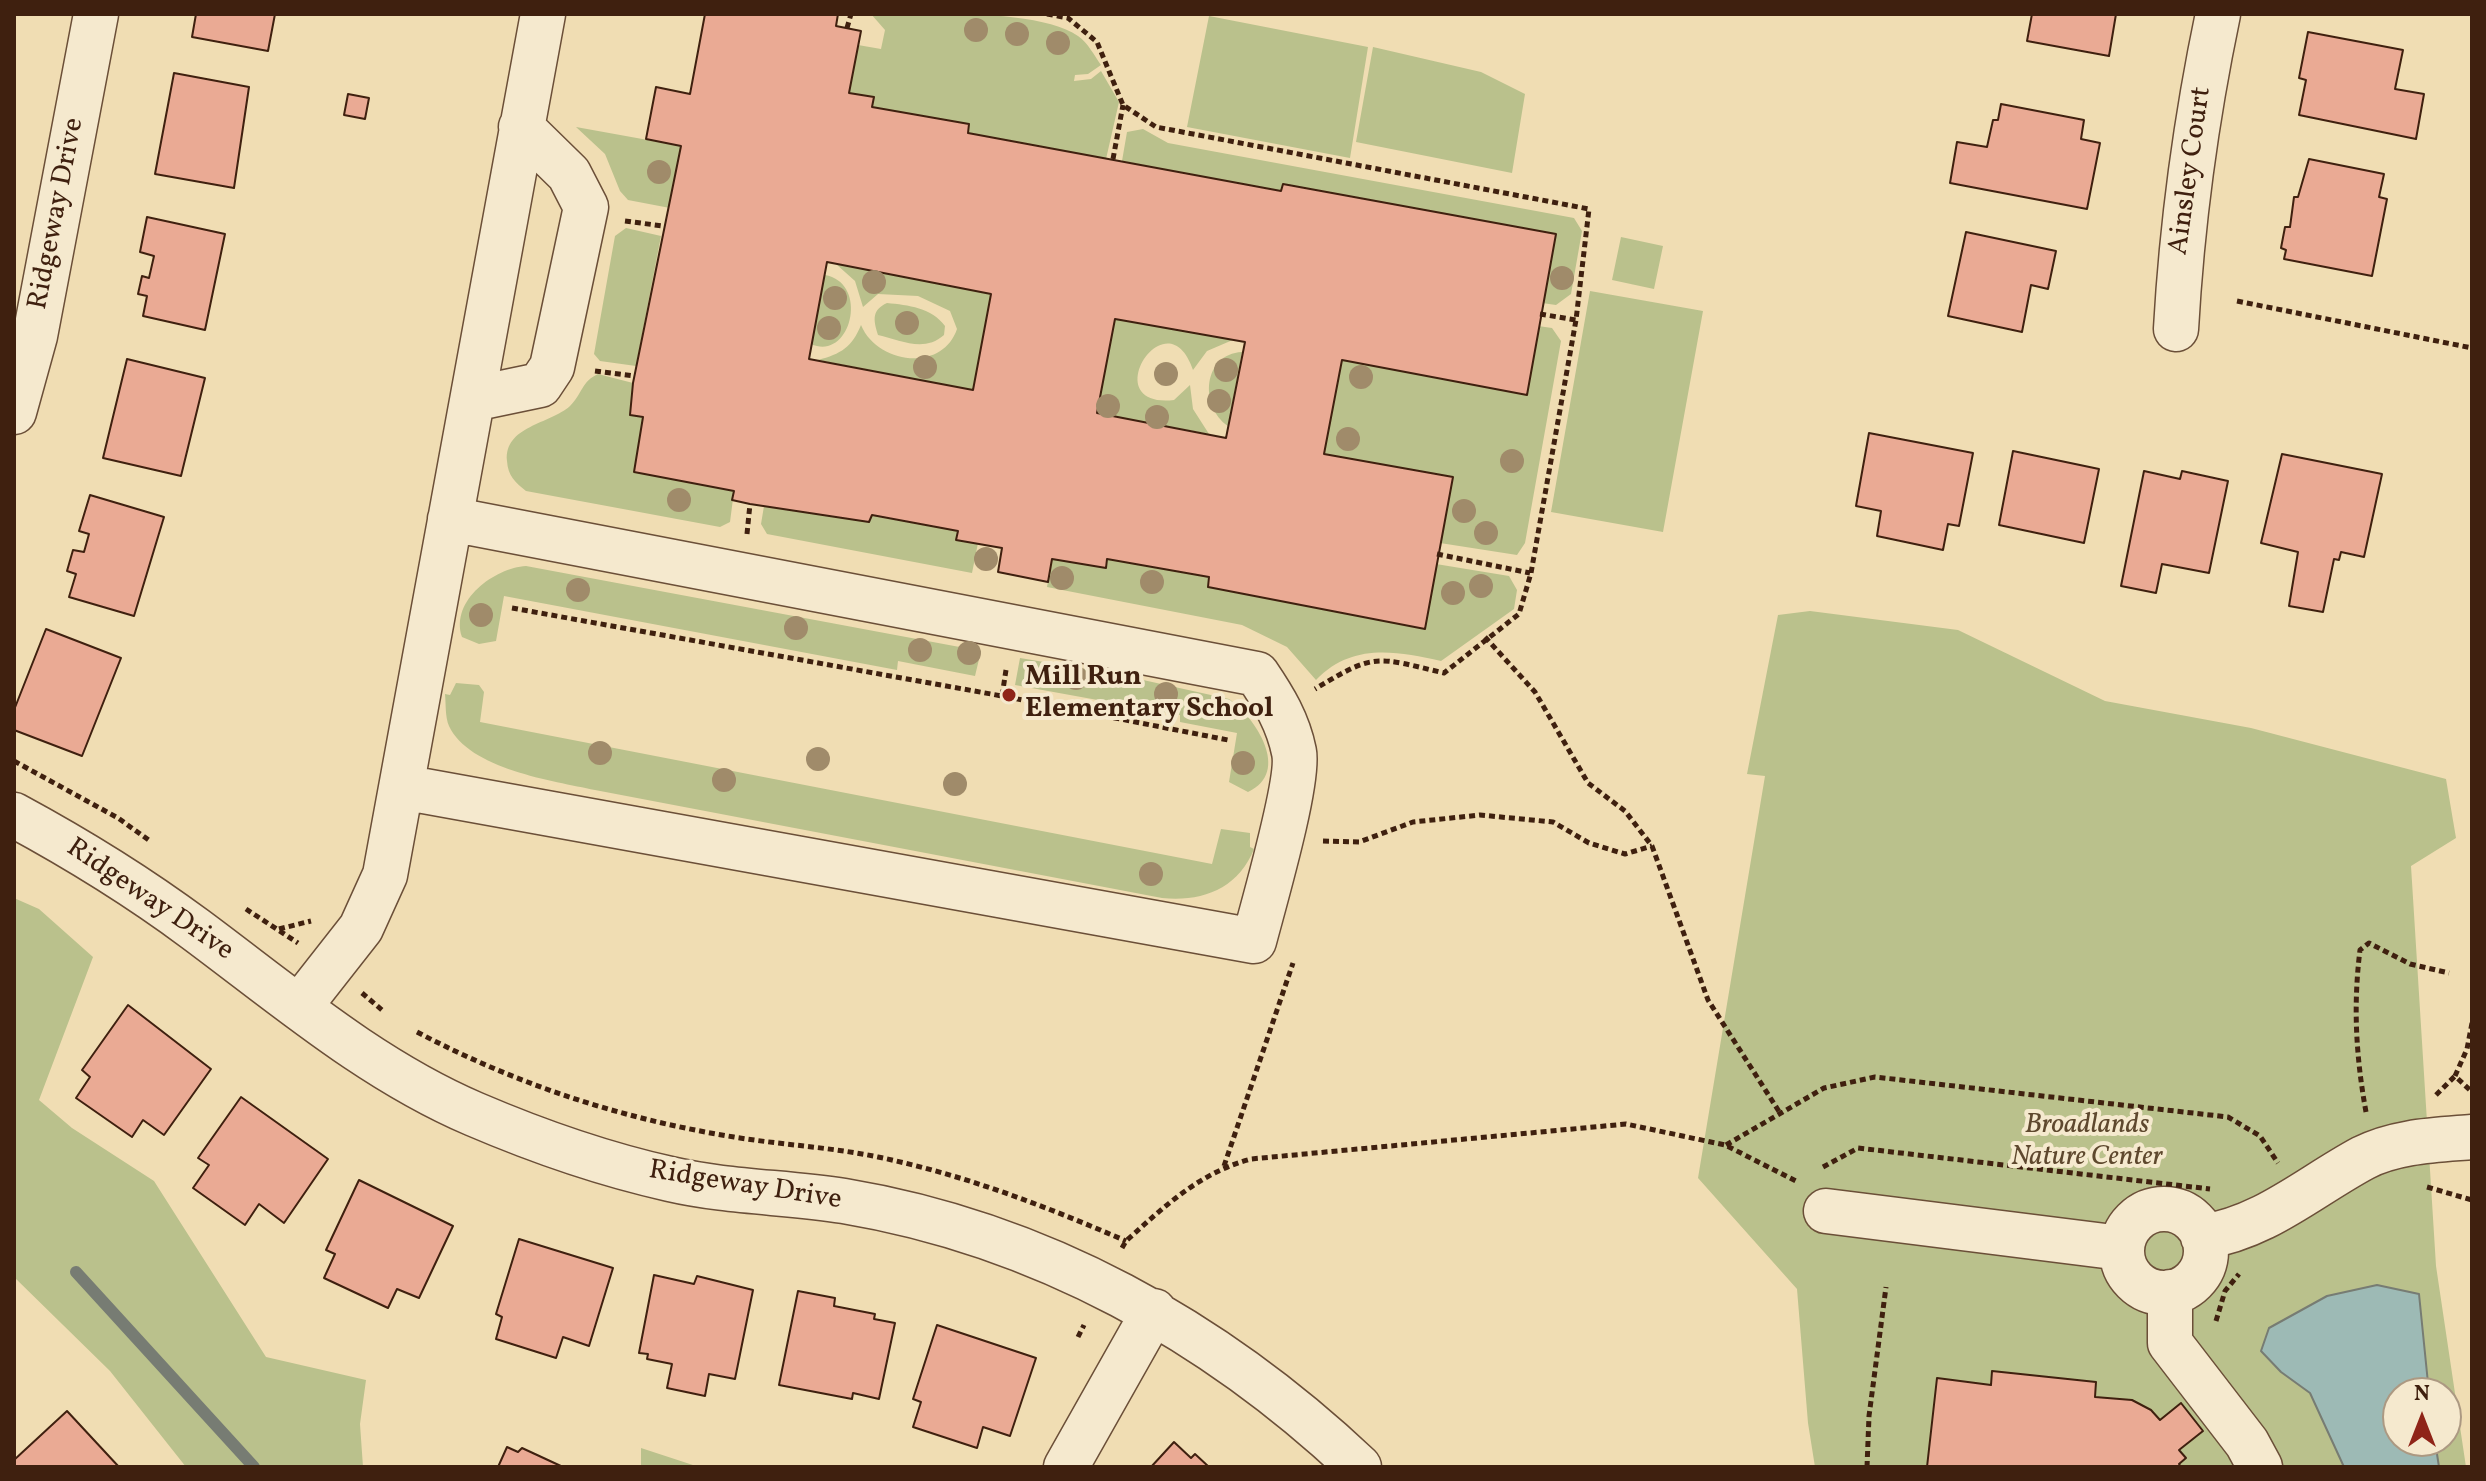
<!DOCTYPE html>
<style>
body{margin:0}
#map{position:relative;width:2486px;height:1481px;overflow:hidden;background:#f0ddb3;font-family:Vollkorn,serif}
canvas{display:block}
.frame{position:absolute;inset:0;border:16px solid #3f200f;pointer-events:none}
.north{position:absolute;left:2382px;top:1377px;width:80px;height:80px;box-sizing:border-box;background:#f5e9ce;border:2px solid #ac9982;border-radius:50%;rotate:0deg;font-size:22px;font-weight:700;line-height:32px;text-align:center;color:#3f200f}
.north::after{content:'';display:block;margin:auto;width:28px;height:36px;background:#8f2418;clip-path:polygon(50% 0,100% 100%,50% 72%,0 100%)}
</style>
<div id="map">
<canvas width="2486" height="1481"></canvas>
<div class="frame"></div>
<div class="north">N</div>
</div>
<script>
const ctx = document.querySelector('canvas').getContext('2d');
ctx.lineJoin = 'round';
function paint(path, color) {
  ctx.fillStyle = color;
  ctx.fill(path, 'evenodd');
}
function trace(path, color, width, dash) {
  ctx.strokeStyle = color;
  ctx.lineWidth = width;
  ctx.lineCap = dash ? 'butt' : 'round';
  ctx.setLineDash(dash || []);
  ctx.stroke(path);
}
function drawText(font, color, halo, rows, align = 'center') {
  ctx.font = font + ' Vollkorn,serif';
  ctx.lineWidth = 8;
  ctx.setLineDash([]);
  ctx.textBaseline = 'middle';
  ctx.strokeStyle = halo;
  ctx.fillStyle = color;
  for (const [text, x, y, turn = 0] of rows) {
    ctx.save();
    ctx.translate(x, y);
    ctx.rotate((+turn || 0) * Math.PI / 180);
    ctx.textAlign = isNaN(turn) ? turn : align;
    if (halo) ctx.strokeText(text, 0, 0);
    ctx.fillText(text, 0, 0);
    ctx.restore();
  }
}
paint(new Path2D(`
 M871 14C921 14 1039 8 1078 36 1088 43 1094 55 1101 65L1088 74 1075 75 1074 81 1091 79 1101 71 1119 102 1106 159 968 133 969 124 872 107 873 97 849 93 858 45 881 49 885 30Z
 M1209 16 1368 47 1350 158 1187 127Z
 M1373 47 1481 72 1525 94 1512 173 1356 142Z
 M576 127 681 146 670 208 628 200 620 191 605 154Z
 M1143 129 1168 143 1574 218 1582 231 1571 294 1556 305 1542 303 1556 234 1284 184 1281 191 1122 161 1127 132Z
 M626 228 661 236 636 366 600 361 594 354 615 236Z
 M1621 237 1663 246 1654 289 1612 280Z
 M836 264 991 294 973 390 818 360C841 354 852 347 861 325 877 364 942 373 957 329L950 311 918 296 878 294 863 307 855 281Z
 M825 275C870 283 851 362 811 344Z
 M1590 291 1703 311 1663 532 1551 512Z
 M887 303C908 305 932 308 945 326L944 335C924 353 900 340 878 335 873 319 872 310 887 303Z
 M1115 319 1235 339 1207 351 1193 370C1167 293 1094 409 1174 400L1190 385 1193 409 1209 434 1097 413Z
 M1538 326 1552 328 1561 341 1525 543 1517 555 1440 543 1324 454 1342 360 1526 395Z
 M1242 352 1228 426C1199 406 1203 354 1242 352Z
 M598 374 633 383 630 414 643 417 634 472 734 491 730 522 720 527 526 491C515 482 508 476 507 461 504 426 550 424 570 406 582 394 582 381 598 374Z
 M764 506 869 522 872 515 958 531 957 540 978 543 972 573 767 534 761 524Z
 M1052 559 1106 568 1107 559 1209 577 1208 587 1425 629 1436 564 1509 576 1517 590 1514 609 1441 661C1395 651 1352 643 1316 680L1287 647 1242 625 1047 587Z
 M526 566 981 651 975 676 898 661 897 670 504 596 496 641 479 644 462 637C450 600 495 568 526 566Z
 M1810 611 1958 630 2105 701 2251 728 2446 779 2456 838 2411 866 2436 1266 2466 1467H1815L1808 1423 1797 1289 1698 1178 1765 776 1747 774 1778 615ZM2398 1393H2446V1441H2398Z
 M1020 658 1116 674 1229 699C1255 717 1292 772 1248 792L1229 782 1237 733 1180 722V715L1015 685Z
 M456 683 479 685 484 692 480 722 1212 864 1221 829 1250 833V847L1254 849C1238 889 1202 902 1162 898L595 790C553 781 469 769 449 726 445 717 446 704 445 694L450 695Z
 M14 898 39 909 93 957 39 1100 72 1128 154 1181 266 1357 366 1380 360 1424 363 1467H186L110 1371 14 1277Z
 M641 1448 699 1467H641Z`), '#bac18c');
const water = new Path2D(`
 M2377 1285 2419 1294 2429 1393H2398V1441H2435L2439 1467H2344L2310 1393 2281 1372 2261 1351 2269 1328 2327 1296Z`);
paint(water, '#9dbab5');
trace(water, '#777c73', 2);
trace(new Path2D(`
 M76 1272 254 1467`), '#777c73', 12);
const building = new Path2D(`
 M196 14H275L268 51 192 37Z
 M705 14H838L836 26 861 31 849 93 874 97 872 107 969 124 968 133 1281 191 1283 184 1556 234 1527 395 1342 360 1324 454 1453 477 1425 629 1208 587 1209 577 1107 559 1106 568 1052 559 1048 582 998 572 1002 548 956 540 958 531 872 515 869 522 750 504 732 500 734 491 634 472 643 417 630 415 633 383 681 146 646 139 656 87 690 94ZM827 262 991 294 973 390 809 359ZM1115 319 1245 342 1226 438 1097 413Z
 M2032 14H2116L2109 56 2027 41Z
 M2308 32 2403 50 2395 89 2424 94 2416 139 2299 115 2306 80 2299 78Z
 M174 73 249 87 234 188 155 174Z
 M348 94 369 98 365 119 344 115Z
 M2001 104 2084 120 2081 139 2100 143 2087 209 1950 183 1957 142 1987 147 1993 120H1998Z
 M2309 159 2384 174 2379 197 2387 199 2372 276 2284 259 2286 250 2281 248 2285 227H2290L2294 197H2298Z
 M147 217 225 234 205 330 143 316 147 296 138 294 142 276 149 278 154 256 140 252Z
 M1966 232 2056 251 2048 289 2031 285 2022 332 1948 316Z
 M127 359 205 378 181 476 103 458Z
 M1869 433 1973 453 1959 526 1948 524 1943 550 1877 536 1881 511 1856 506Z
 M2013 451 2099 469 2084 543 1999 525Z
 M2282 454 2382 474 2364 557 2341 552 2339 560 2334 559 2323 612 2289 606 2298 552 2261 543Z
 M2144 471 2180 479 2182 471 2228 481 2209 573 2162 564 2156 593 2121 586Z
 M90 495 164 517 134 616 69 597 76 574 67 571 73 550 84 552 89 534 79 531Z
 M46 629 121 658 82 756 14 730V710Z
 M128 1005 211 1069 164 1135 143 1120 132 1137 76 1098 90 1077 82 1070Z
 M241 1097 328 1159 284 1223 259 1204 245 1225 193 1188 209 1165 198 1158Z
 M359 1180 453 1226 419 1298 397 1289 388 1308 324 1278 335 1254 326 1250Z
 M519 1239 613 1268 589 1346 563 1337 556 1358 496 1339 502 1317 496 1314Z
 M654 1275 694 1284 697 1276 753 1290 735 1379 709 1374 705 1396 667 1388 672 1364 647 1359 648 1354 639 1353Z
 M798 1291 835 1298 834 1306 875 1314 874 1319 895 1323 879 1399 853 1393 852 1399 779 1385Z
 M937 1325 1036 1358 1010 1436 983 1427 977 1448 913 1427 921 1402 913 1399Z
 M1992 1371 2096 1382 2095 1397 2132 1400 2151 1410 2160 1420 2181 1403 2203 1431 2179 1450 2186 1458 2179 1464 2181 1467H1927L1937 1378 1991 1385Z
 M67 1411 119 1467H14V1460Z
 M1174 1442 1191 1458 1195 1454 1209 1467H1151Z
 M507 1447 518 1452 522 1448 563 1467H498Z`);
paint(building, '#eaaa94');
trace(building, '#3f200f', 2);
const minor = new Path2D(`
 M2176 329C2182 222 2196 119 2218 14
 M473 399 540 385 552 367 586 207 569 174 521 127
 M14 412 35 336 96 14
 M402 787 1254 941C1263 906 1300 780 1294 752 1288 722 1274 699 1257 674L450 519
 M14 815C77 849 137 886 195 929 284 995 371 1070 474 1114 537 1141 603 1164 670 1179 726 1192 786 1192 844 1201 1041 1234 1215 1331 1359 1467
 M299 1007 361 928 385 875 543 14
 M2122 1251a42 42 0 1 1 84 0a42 42 0 1 1-84 0Z
 M1826 1211 2121 1248
 M2203 1237C2266 1227 2309 1187 2363 1158 2396 1141 2436 1140 2472 1137
 M2170 1292V1343L2247 1443 2260 1467
 M1066 1467 1154 1311`);
trace(minor, '#6b4f38', 47);
trace(new Path2D(`
 M1047 14 1068 18 1097 42 1123 105 1156 127 1589 209 1576 320 1531 573 1519 614 1444 673C1376 657 1376 652 1315 689
 M847 28 851 14
 M1113 159 1123 105
 M625 221 663 226
 M2237 301 2472 348
 M1540 314 1576 320
 M595 371 634 376
 M747 534 750 504
 M1437 554 1530 573
 M512 608 1002 696
 M1485 637 1535 692 1588 783 1625 811 1652 846 1708 1000 1780 1113
 M1006 670 1002 696 1228 740
 M14 761 118 818 150 841
 M1323 841 1359 842 1413 822 1480 815 1553 822 1589 843 1625 854 1652 846
 M246 909 298 943
 M279 929 311 921
 M362 993 382 1010
 M2472 1023 2467 1049 2455 1076 2472 1092
 M417 1032C518 1085 622 1119 734 1137 782 1145 830 1147 878 1157 965 1175 1045 1206 1126 1241
 M2436 1095 2455 1076
 M2366 1112C2356 1057 2353 1006 2360 950L2369 943 2410 964 2449 973
 M1726 1145 1824 1088 1875 1077 2228 1117 2260 1136 2278 1163
 M1224 1166 1293 963
 M1823 1167 1858 1148 2210 1189
 M2427 1187 2472 1200
 M1122 1248 1126 1241C1165 1206 1199 1173 1251 1159L1626 1124 1725 1145 1796 1181
 M2216 1321 2225 1291 2239 1274
 M1078 1337 1084 1325
 M1867 1467 1869 1416 1886 1287`), '#3f200f', 5, [6, 4]);
trace(minor, '#f5e9ce', 44);
ctx.fillStyle = '#a08b6a';
for (const [x, y] of [
 [976,30],
 [1017,34],
 [1058,43],
 [659,172],
 [1562,278],
 [874,282],
 [835,298],
 [907,323],
 [829,328],
 [925,367],
 [1226,370],
 [1166,374],
 [1361,377],
 [1219,401],
 [1108,406],
 [1157,417],
 [1348,439],
 [1512,461],
 [679,500],
 [1464,511],
 [1486,533],
 [986,559],
 [1062,578],
 [1152,582],
 [1481,586],
 [578,590],
 [1453,593],
 [481,615],
 [796,628],
 [920,650],
 [969,653],
 [1076,678],
 [1166,694],
 [600,753],
 [818,759],
 [1243,763],
 [724,780],
 [955,784],
 [1151,874]
]) {
  ctx.beginPath();
  ctx.arc(x, y, 12, 0, 2 * Math.PI);
  ctx.fill();
}
for (const [x, y, r, color] of [
 [1009,695,8,"#8f2418"]
]) {
  const dot = new Path2D();
  dot.arc(x, y, r, 0, 2 * Math.PI);
  ctx.fillStyle = color;
  ctx.fill(dot);
  trace(dot, '#f5e9ce', 3);
}
drawText('28px', '#3f200f', '#f5e9ce', [
 ["Ainsley Court",2192,171,-82],
 ["Ridgeway Drive",58,214,-79],
 ["Ridgeway Drive",149,901,34],
 ["Ridgeway Drive",745,1187,9]
]);
drawText('bold 28px', '#3f200f', '#f5e9ce', [
 ["Mill Run",1025,679],
 ["Elementary School",1025,711]
], 'left');
drawText('italic 28px', '#5e482e', '#f5e9ce', [
 ["Broadlands",2087,1127],
 ["Nature Center",2087,1159]
]);
</script>
